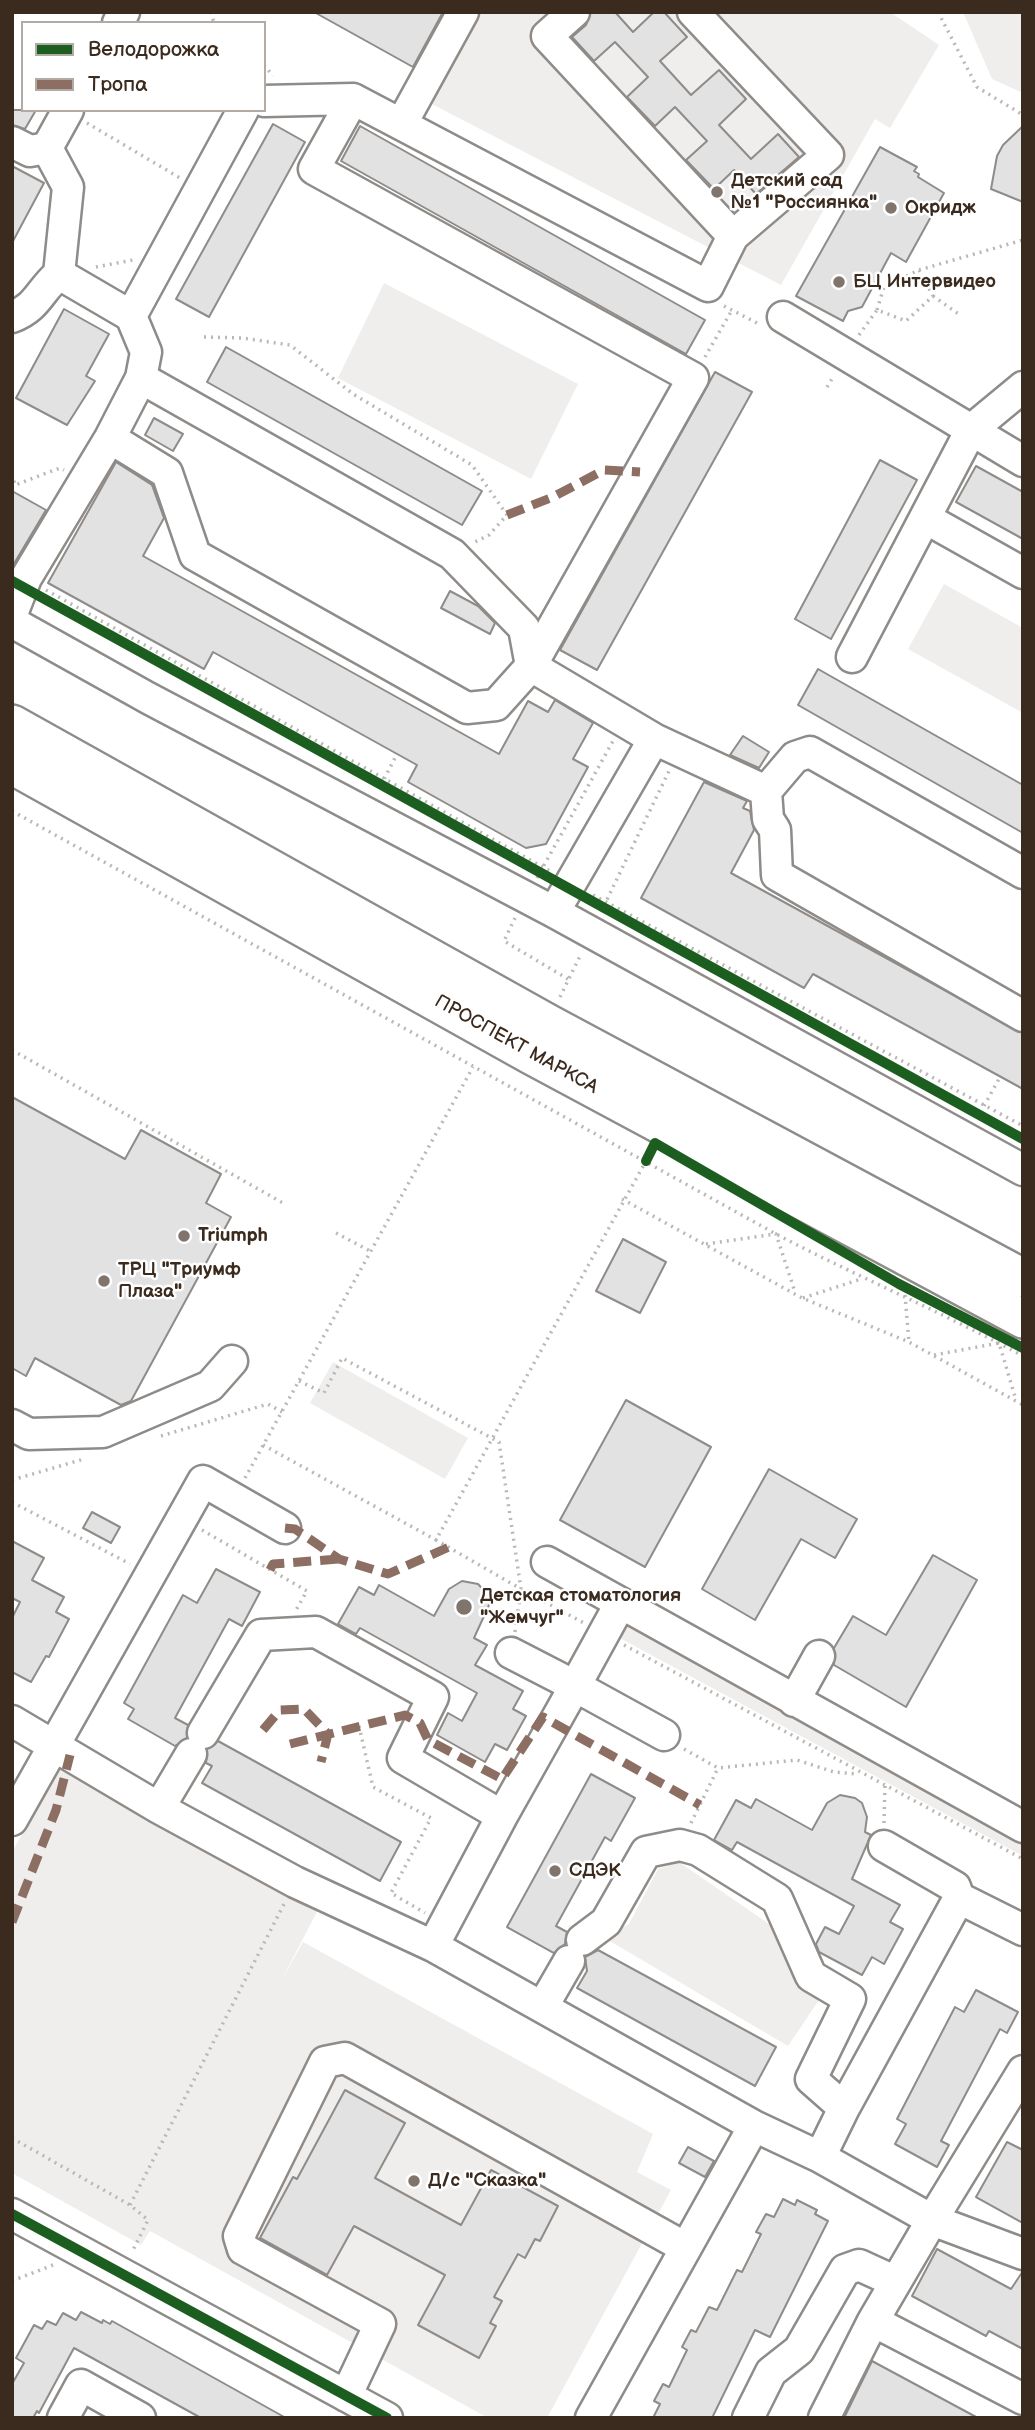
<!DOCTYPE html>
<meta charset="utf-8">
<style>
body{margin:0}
#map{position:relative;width:1035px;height:2430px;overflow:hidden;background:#fff;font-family:"Balsamiq Sans",sans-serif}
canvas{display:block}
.frame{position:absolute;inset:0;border:14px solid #3b2a1e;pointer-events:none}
.legend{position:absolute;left:21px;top:21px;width:245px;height:91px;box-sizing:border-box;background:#fff;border:2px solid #b1aaa5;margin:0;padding:9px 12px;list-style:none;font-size:21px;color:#3b2a1e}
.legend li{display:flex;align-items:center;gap:14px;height:35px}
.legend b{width:35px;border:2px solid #b1aaa5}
</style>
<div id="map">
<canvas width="1035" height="2430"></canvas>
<div class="frame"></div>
<ul class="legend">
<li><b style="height:9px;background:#1b5e20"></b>Велодорожка</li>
<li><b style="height:9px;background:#8d6e63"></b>Тропа</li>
</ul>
</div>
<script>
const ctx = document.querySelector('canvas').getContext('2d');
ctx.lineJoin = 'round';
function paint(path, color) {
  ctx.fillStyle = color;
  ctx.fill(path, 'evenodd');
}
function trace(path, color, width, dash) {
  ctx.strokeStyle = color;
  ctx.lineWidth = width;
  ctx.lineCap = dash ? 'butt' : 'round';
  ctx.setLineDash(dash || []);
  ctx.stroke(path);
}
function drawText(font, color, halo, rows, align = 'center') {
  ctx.font = font + ' "Balsamiq Sans",sans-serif';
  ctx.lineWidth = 5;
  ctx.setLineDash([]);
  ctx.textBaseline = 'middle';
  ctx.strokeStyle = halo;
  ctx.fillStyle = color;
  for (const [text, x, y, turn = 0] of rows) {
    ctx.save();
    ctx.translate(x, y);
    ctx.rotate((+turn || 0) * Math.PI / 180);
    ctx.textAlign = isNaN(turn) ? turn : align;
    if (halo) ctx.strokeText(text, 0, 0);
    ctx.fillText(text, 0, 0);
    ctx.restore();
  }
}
paint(new Path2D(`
 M478 12H890L939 45 890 128 875 119 781 285 426 101Z
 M963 12H1023V93L992 79Z
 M384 283 578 384 531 479 338 378Z
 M944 584 1023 628V713L908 649Z
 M333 1362 468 1438 445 1479 310 1403Z
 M621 1623 1023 1844V1856L616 1636Z
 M63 1763 321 1904 281 1981 303 1942 653 2134 637 2172 671 2190 547 2418H488L150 2231 141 2245 12 2173V1852Z
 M679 1862 772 1926 799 1987 819 2000 788 2046 603 1937 629 1924 658 1869Z`), '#efeeed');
const building = new Path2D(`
 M314 12H443L413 67Z
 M591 12H615L633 32 654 12H664L687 37 660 61 691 95 719 70 746 99 719 125 751 159 778 134 799 157 756 194 734 170 714 189 686 160 707 141 675 107 655 126 627 97 648 77 615 42 594 61 572 37 586 25Z
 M12 110H36L25 129 12 125Z
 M273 124 305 142 209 317 176 299Z
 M360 126 705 320 686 354 341 161Z
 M1023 126V202L991 189 997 156 1003 145Z
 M880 147 917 167 914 171 919 174 918 177 944 193 906 262 891 253 862 307 848 311 843 321 796 296Z
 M12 166 44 183 12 243Z
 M64 309 109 334 86 376 95 381 67 425 16 398Z
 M226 347 482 491 462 525 207 382Z
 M715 372 752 392 597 670 560 650Z
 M154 418 183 434 173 451 145 435Z
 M880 460 917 480 831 639 795 619Z
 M116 462 152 485 164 518 143 556 499 754 528 701 548 712 555 700 593 723 573 759 588 767 546 844 526 848 408 782 417 765 213 652 204 669 48 583Z
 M976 466 1023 492V539L956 502Z
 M12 491 46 510 12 567Z
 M450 591 478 606 495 623 490 634 441 608Z
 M818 669 1023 785V833L798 705Z
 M743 736 769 752 759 768 730 755Z
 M704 782 747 801 743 808 750 811 754 830 731 873 1023 1033V1089L813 974 804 988 641 898Z
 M12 1097 125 1159 141 1130 221 1174 206 1203 231 1217 131 1401 121 1405 35 1358 26 1376 12 1368Z
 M623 1239 666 1262 640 1313 596 1291Z
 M626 1400 711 1447 645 1567 560 1520Z
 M769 1469 857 1519 835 1558 801 1539 755 1620 702 1589Z
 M92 1512 120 1527 111 1543 83 1528Z
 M12 1541 44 1558 32 1580 64 1597 56 1612 69 1619 49 1657 46 1656 31 1682 12 1672V1618L20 1602 12 1598Z
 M933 1555 977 1580 906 1707 834 1665V1648L853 1616 886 1635Z
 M216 1569 260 1592 242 1626 229 1619 175 1718 188 1725 187 1738 175 1746 128 1719 134 1709 124 1703 183 1595 197 1603Z
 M462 1581 478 1584 488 1595 490 1603 474 1638 487 1645 475 1665 523 1691 513 1709 526 1716 507 1750 495 1744 485 1762 437 1735 448 1713 462 1721 477 1693 360 1628 356 1634 338 1624 359 1587 374 1595 379 1585 434 1616 449 1589Z
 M218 1741 401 1842 380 1881 202 1783 212 1766 206 1763 207 1749Z
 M591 1774 635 1798 611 1841 605 1837 556 1926 567 1932 565 1944 554 1953 507 1927Z
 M840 1795 855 1798 862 1803 867 1817 865 1832 871 1835 852 1879 900 1905 890 1922 903 1929 884 1964 872 1957 862 1975 819 1952 816 1944 825 1927 839 1934 854 1906 737 1842 732 1850 714 1840 736 1800 751 1808 756 1799 812 1830 827 1803Z
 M598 1950 776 2047 755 2086 577 1988 587 1971 585 1957Z
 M976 1990 1018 2012 1007 2033 1000 2029 941 2141 949 2145 937 2167 895 2144 906 2124 897 2119 955 2007 964 2012Z
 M345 2090 405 2123 375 2178 461 2225 491 2170 558 2206 540 2241 535 2239 525 2258 518 2254 494 2297 502 2301 490 2323 496 2326 479 2358 418 2325 445 2275 354 2226 327 2275 260 2238 293 2177 297 2179Z
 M1007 2142 1023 2150V2223L976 2197Z
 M688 2147 714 2161 705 2177 679 2163Z
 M783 2199 795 2205 797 2200 817 2210 815 2214 828 2221 770 2337 755 2330 712 2418H653L660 2404 654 2401 663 2384 669 2387 687 2350 682 2347 691 2330 696 2332 709 2307 717 2310 737 2270 742 2272 761 2234 756 2232 766 2214 774 2217Z
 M937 2249 1011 2289 1023 2271V2349L989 2331 986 2336 912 2296Z
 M81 2312 102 2323 103 2320 110 2324 112 2321 286 2418H201L74 2348 39 2413 37 2411 33 2418H12V2384L24 2363 16 2358 34 2325 42 2329 47 2321 56 2325 63 2313 76 2320Z
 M872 2361 978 2418H844Z`);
paint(building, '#e3e2e2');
trace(building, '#8e8b88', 2);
const minor = new Path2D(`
 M574 12 547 36 733 236
 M118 23 124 12
 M353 99 708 286 733 236 828 155 693 12
 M264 101 353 99 314 169 693 378 531 666
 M68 110 47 148 68 187 59 274 131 316
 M402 123 463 12
 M12 142 30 151 47 148
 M12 317C38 307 39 291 59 274
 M783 317 1023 461
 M141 378 452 554 524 628 531 666
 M110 438 167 473 195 555 467 708 496 705 531 666 654 739
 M927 519 1023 573
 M12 614 26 578 110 438 141 378 146 352 131 316 243 110
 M12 622 148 698 554 912 1023 1170
 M852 657 971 430 1023 387
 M766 791 795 757 810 752 1023 873
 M554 912 654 739 766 791 768 819 775 830 777 875 1023 1016
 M12 1425 29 1434 103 1432 210 1386 232 1361
 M547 1562 1023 1827
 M620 1604 575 1686 664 1735
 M794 1701 819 1656
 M12 1721 159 1808 295 1882 433 1946 754 2126 591 2418
 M203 1733 261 1635 316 1632 433 1697 403 1758 502 1816 575 1686 511 1653
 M159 1808 191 1754
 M12 1820 203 1481 285 1528
 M959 1898 1023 1930
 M582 1940 606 1922 646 1852 680 1845 698 1850 777 1899 811 1976 850 1999 811 2079 844 2108 820 2157
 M433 1946 502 1816
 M543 2006 569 1961
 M1023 2071 932 2220 1023 2254
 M844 2108 959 1898 955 1887 884 1846
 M754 2126 820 2157 932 2220 873 2321
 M12 2214 387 2418
 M346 2396 380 2324 243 2249 239 2236 325 2062 345 2058 686 2248
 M63 2418 81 2385 140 2418
 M748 2418 771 2372 799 2350 845 2270 859 2265 894 2281
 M824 2418 873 2321 1023 2399`);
const major = new Path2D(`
 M12 724 549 1024 1023 1278
 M12 765 531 1055 1023 1319`);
trace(minor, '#8e8b88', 35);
trace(major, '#8e8b88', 42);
trace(new Path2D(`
 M211 12 214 23
 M938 12 977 87 1023 115
 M264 65 273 76
 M87 123 180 178
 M96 267 133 260
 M919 270 1023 240
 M933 296 960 315
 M724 306 761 325
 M859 335 877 310 906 321 933 296 919 270 884 287 877 310
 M204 337 242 338 290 345 353 394 472 465 507 515 489 535 473 543
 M705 357 732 310
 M827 387 833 377
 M12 474 15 485 60 468 64 470
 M46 590 550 871
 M381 785 397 754
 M12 811 776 1234C858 1277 942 1312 1023 1356
 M537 878 613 741
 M593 895 1023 1126
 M601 912 669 771
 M515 918 504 941 568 979
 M560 997 581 954
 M12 1050 283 1203
 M984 1106 1000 1077
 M622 1199 802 1298 909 1342 1023 1405
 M336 1233 372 1252
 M706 1244 776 1234 795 1292
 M905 1295 909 1342
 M803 1298 861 1279
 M934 1355 999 1343 1016 1400
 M299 1381 324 1393 342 1358 499 1442 521 1589 584 1623
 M161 1436 268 1404 282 1412
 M263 1445 436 1540
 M245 1478 473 1067
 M12 1480 84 1459
 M12 1502 130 1564
 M202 1530 307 1591 296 1610
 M515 1632 521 1589 436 1540 646 1161
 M624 1645 1023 1859
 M359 1726 373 1787 431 1818 391 1893 425 1913
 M684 1749 718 1768 797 1760 834 1772 858 1774
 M691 1823 718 1768
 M884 1823 885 1785
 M12 2138 130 2205 148 2220 132 2252
 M130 2205 284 1904
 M12 2281 53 2265`), '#b9b8b6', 3.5, [2, 5]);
trace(minor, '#fff', 30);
trace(major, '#fff', 37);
trace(new Path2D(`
 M507 515 553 497 604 470 640 472
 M285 1528 295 1529 339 1559 388 1574 449 1547
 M270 1570 273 1564 339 1559
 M263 1730 280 1710 304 1709 328 1734 321 1762
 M290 1744 405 1715 420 1723 428 1740 502 1779 543 1717 700 1805
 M12 1922 56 1810 70 1755`), '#8d6e63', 9, [18, 9]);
trace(new Path2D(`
 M12 581 1023 1139
 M646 1161 655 1143 899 1284 1023 1348
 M12 2214 387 2418`), '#1b5e20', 10);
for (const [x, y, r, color] of [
 [717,192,7,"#80756d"],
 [891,208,7,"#80756d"],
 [839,282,7,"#80756d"],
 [184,1236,7,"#80756d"],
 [104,1281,7,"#80756d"],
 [464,1607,9,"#80756d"],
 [555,1871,7,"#80756d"],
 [414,2181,7,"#80756d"]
]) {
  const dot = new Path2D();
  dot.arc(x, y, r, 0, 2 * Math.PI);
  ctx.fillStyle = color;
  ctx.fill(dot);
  trace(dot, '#fff', 2.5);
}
drawText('bold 19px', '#3b2a1e', '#fff', [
 ["Детский сад",731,181],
 ["№1 \"Россиянка\"",731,203],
 ["Окридж",905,208],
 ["БЦ Интервидео",853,282],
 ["Triumph",198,1236],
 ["ТРЦ \"Триумф",118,1270],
 ["Плаза\"",118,1292],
 ["Детская стоматология",480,1596],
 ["\"Жемчуг\"",480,1618],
 ["СДЭК",569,1871],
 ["Д/с \"Сказка\"",428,2181]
], 'left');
drawText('19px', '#3b2a1e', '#fff', [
 ["ПРОСПЕКТ МАРКСА",516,1045,29]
]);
</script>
